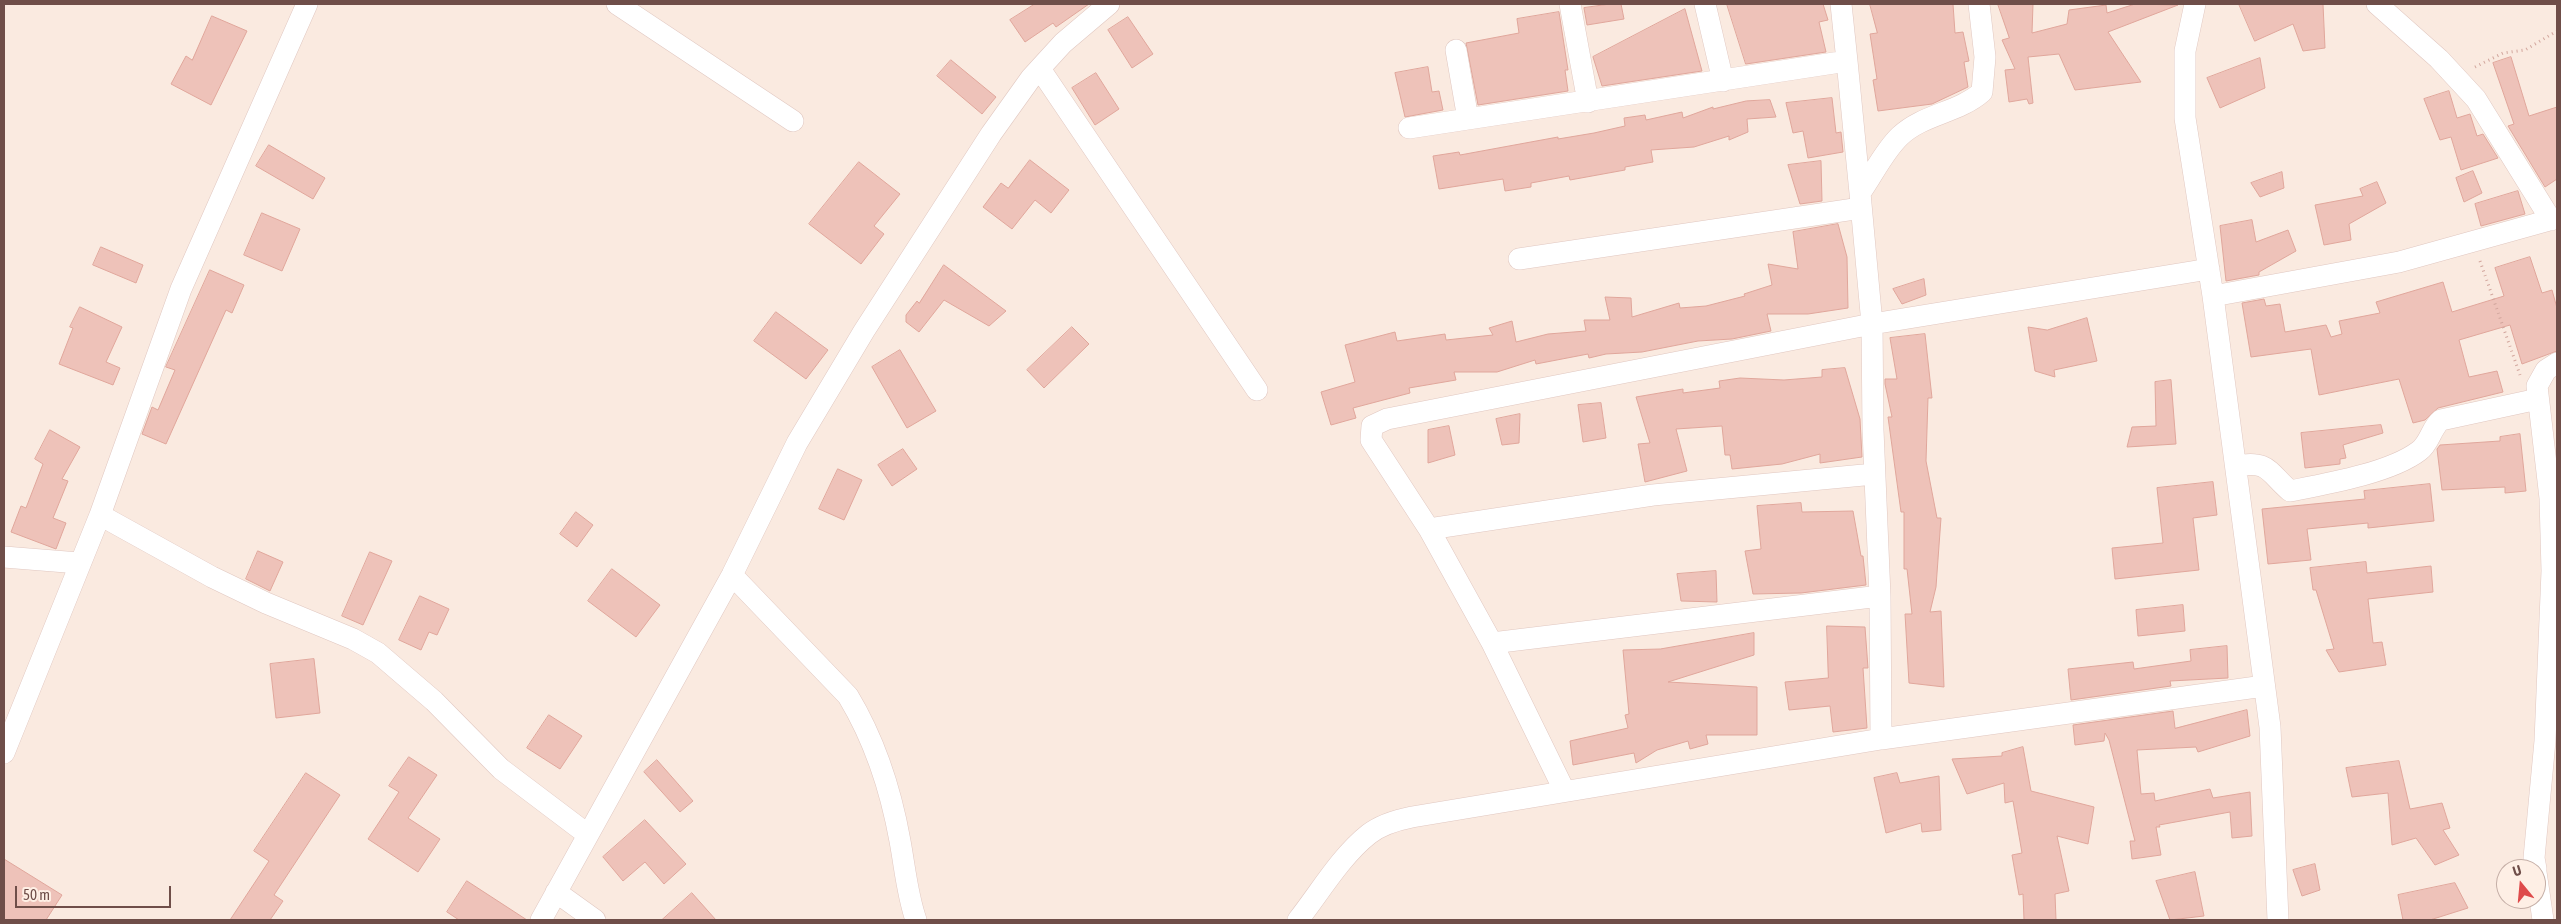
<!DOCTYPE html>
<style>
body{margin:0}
#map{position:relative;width:2561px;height:924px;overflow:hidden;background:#faeae0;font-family:"Asap Condensed",sans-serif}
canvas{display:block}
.frame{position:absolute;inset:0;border:5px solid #6f4e49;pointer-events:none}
.north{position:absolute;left:2496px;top:859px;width:50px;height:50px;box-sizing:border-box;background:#feefe5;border:1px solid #c5afa7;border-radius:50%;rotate:343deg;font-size:14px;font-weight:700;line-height:20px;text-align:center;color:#6f4e49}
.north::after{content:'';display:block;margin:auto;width:18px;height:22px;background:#de4b4b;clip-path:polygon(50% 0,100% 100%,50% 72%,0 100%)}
.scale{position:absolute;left:15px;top:886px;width:156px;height:22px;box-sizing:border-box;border:2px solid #6f4e49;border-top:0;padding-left:6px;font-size:15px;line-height:18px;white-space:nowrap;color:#6f4e49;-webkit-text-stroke:4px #feefe5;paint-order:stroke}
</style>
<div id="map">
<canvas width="2561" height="924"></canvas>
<div class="frame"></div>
<div class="north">U</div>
<div class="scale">50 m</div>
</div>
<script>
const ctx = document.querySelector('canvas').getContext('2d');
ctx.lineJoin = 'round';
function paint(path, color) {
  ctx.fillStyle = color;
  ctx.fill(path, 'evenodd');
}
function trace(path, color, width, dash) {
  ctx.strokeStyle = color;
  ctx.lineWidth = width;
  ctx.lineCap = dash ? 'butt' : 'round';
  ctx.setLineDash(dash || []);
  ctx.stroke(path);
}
const building = new Path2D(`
 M1035 4H1089L1056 27 1053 23 1025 42 1010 20Z
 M1610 4H1621L1624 19 1587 25 1584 8Z
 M1727 4H1823L1828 20 1819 22 1826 52 1746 64Z
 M1870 4H1953L1955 33 1963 32 1969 61 1964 62 1968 87 1932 104 1878 111 1873 80 1877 79 1870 34 1877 33Z
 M1998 4H2033L2032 33 2067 24 2069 10 2106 5 2107 13 2135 4 2178 5 2108 32 2141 82 2075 90 2059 54 2028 57 2033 103 2029 104 2027 99 2009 102 2005 70 2015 69 2002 40 2009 38Z
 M2239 4H2323L2325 48 2303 51 2293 24 2255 41Z
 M1685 9 1702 71 1602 86 1593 57Z
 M1559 12 1568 70H1565L1568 91 1478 105 1466 43 1519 33 1517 19Z
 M212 16 247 31 211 105 171 84 186 56 192 60Z
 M1128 17 1153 54 1132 68 1108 30Z
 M2511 57 2529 116 2557 107V179L2545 187 2508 126 2514 124 2493 63Z
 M2260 58 2265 88 2220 108 2207 78Z
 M951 60 996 97 982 114 937 76Z
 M1428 67 1432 92 1439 91 1443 110 1405 117 1395 73Z
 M1096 73 1119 109 1095 125 1072 88Z
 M2449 91 2457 118 2470 114 2477 136 2483 134 2498 158 2461 170 2451 137 2440 140 2424 99Z
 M1832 98 1836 133 1841 132 1843 152 1808 158 1803 131 1793 133 1786 103Z
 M1770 100 1776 117 1747 119 1748 132 1729 140V136L1694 147 1651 150 1653 162 1625 167V170L1570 180 1569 176 1531 183V187L1505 191 1503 179 1439 189 1433 156 1459 152 1460 155 1558 137V139L1594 133 1625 126 1624 118 1645 115 1646 120 1682 112 1683 118 1713 107V109L1746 101Z
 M269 145 325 178 313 199 256 166Z
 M1030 160 1069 190 1051 213 1035 200 1012 229 983 207 1001 183 1008 188Z
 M1821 161 1822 201 1800 204 1788 165Z
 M859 162 900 194 874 226 884 234 861 264 809 224Z
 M2473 171 2482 193 2464 202 2456 178Z
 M2282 172 2284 188 2260 197 2251 183Z
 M2377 182 2386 203 2349 224 2351 240 2324 245 2315 205 2363 196 2360 189Z
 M2518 191 2525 214 2481 226 2475 204Z
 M262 213 300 229 282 271 244 255Z
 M2252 220 2256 242 2288 230 2296 251 2259 272V275L2226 281 2220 226Z
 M1838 224 1847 257 1848 308 1808 314H1767L1771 331 1732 339 1698 341 1642 352 1606 354 1589 358 1588 354 1536 364 1535 360 1497 372H1454L1456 380 1409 388 1410 393 1353 408 1356 418 1331 425 1321 392 1355 382 1345 345 1395 332 1397 341 1445 334 1446 340 1493 335 1489 328 1512 321 1516 342 1548 334 1586 331 1584 320H1610L1605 297 1631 298 1632 317 1679 303 1680 308 1706 306 1745 296 1744 294 1772 285 1768 264 1798 269 1793 232Z
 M101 247 143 265 136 283 93 265Z
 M2530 257 2542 293 2552 290 2557 308V351L2522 364 2510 325 2459 340 2469 377 2497 371 2503 392 2438 408 2425 420 2413 423 2399 379 2319 395 2311 349 2251 357 2242 303 2264 299 2266 306 2280 304 2285 332 2326 325 2331 337 2342 334 2339 321 2380 313 2376 302 2443 282 2452 312 2504 296 2495 268Z
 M944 265 1006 311 989 326 944 300 919 332 906 322V315L917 301 919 303Z
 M210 270 244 285 232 313 226 310 166 444 142 434 152 407 158 410 175 370 166 367Z
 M1924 279 1926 295 1902 304 1893 289Z
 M80 307 122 327 106 362 120 368 113 385 59 364 73 328 70 327Z
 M776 312 828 350 806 379 754 341Z
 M2087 318 2097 361 2054 370 2055 377 2035 371 2028 327 2047 330Z
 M1072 327 1089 344 1044 388 1027 370Z
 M1925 334 1932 398H1928L1926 461 1937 518H1941L1936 587 1930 612 1941 611 1944 687 1909 683 1905 614H1912L1907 569H1904V512H1901L1888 417H1892L1885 384V379H1897L1890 338Z
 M900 350 936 411 907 428 872 367Z
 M1845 368 1860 419 1862 457 1820 463V454L1782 464 1732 469 1730 455H1725L1722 426 1676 429 1687 471 1645 482 1638 444 1650 443 1636 397 1683 389V393L1720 388 1719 381 1740 378 1784 380 1822 377V370Z
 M2171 380 2176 444 2127 447 2132 427 2156 426 2155 382Z
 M1601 403 1606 438 1583 442 1578 405Z
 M1520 414 1519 443 1502 445 1496 419Z
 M2381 425 2383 433 2343 445 2346 458 2340 459V464L2305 468 2301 433Z
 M1449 426 1455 455 1428 463V430Z
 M50 430 80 447 62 479 68 481 53 518 66 523 56 549 11 532 21 506 26 508 43 464 35 459Z
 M2520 434 2526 491 2505 493V487L2442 490 2437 449 2440 445 2500 441V437Z
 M903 449 917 469 892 486 878 465Z
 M838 469 862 480 844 520 819 509Z
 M2213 482 2217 515 2193 518 2199 570 2115 579 2112 548 2163 543 2157 488Z
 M2430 484 2434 521 2368 528V523L2307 529 2311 560 2268 564 2262 509 2365 499 2364 491Z
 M1801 503 1802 512 1853 511 1861 556H1863L1866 585 1801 593 1753 594 1745 551 1761 549 1757 506Z
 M576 512 593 525 577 547 560 534Z
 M258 551 283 562 270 591 246 579Z
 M370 552 392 561 363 625 342 616Z
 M2366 562 2367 573 2431 566 2433 592 2368 599 2373 643 2382 642 2386 665 2339 672 2326 650 2334 649 2316 590H2313L2310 568Z
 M612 569 660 605 636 637 588 601Z
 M1716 571 1717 602 1681 601 1677 574Z
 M420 596 449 609 437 635 429 632 421 650 399 640Z
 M2183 605 2185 631 2138 636 2136 610Z
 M1827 626 1865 627 1868 668H1863L1867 728 1833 732 1830 706 1789 710 1785 682 1828 678Z
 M1754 633V655L1668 682 1757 687V735H1706L1708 744 1690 749 1688 741 1657 750 1636 763 1634 753 1573 765 1570 741 1628 728 1625 715 1629 714 1623 650 1660 649Z
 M2227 646 2228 678 2170 681 2171 686 2071 700 2068 669 2133 662 2134 669 2191 661 2190 650Z
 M314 659 320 713 276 718 270 664Z
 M2247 710 2250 736 2198 752 2196 747 2137 750 2141 794 2154 793 2155 801 2210 789 2213 798 2250 792 2252 836 2232 838 2230 812 2159 825 2160 827H2156L2161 855 2132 859 2130 841H2135L2109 740 2105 733 2104 741 2075 745 2073 725 2173 711 2175 728Z
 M549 715 582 736 560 769 527 748Z
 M2023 747 2031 791 2094 807 2088 844 2057 836 2069 891 2055 894 2056 920H2024L2023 894 2019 895 2012 855 2022 853 2013 801 2005 803 2004 783 1967 794 1952 759 2002 756V753Z
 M409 757 437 775 408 818 440 839 418 872 368 839 399 792 389 786Z
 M657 760 693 801 680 812 644 772Z
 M2399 761 2410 809 2442 803 2450 828 2443 830 2459 855 2435 865 2416 838 2392 845 2388 793 2352 797 2346 768Z
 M306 773 340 795 274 895 283 901 270 920H230L269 861 254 851Z
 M1897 773 1900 783 1939 776 1941 830 1922 832 1921 823 1886 833 1874 778Z
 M645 820 686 864 664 884 645 862 623 881 603 857Z
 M4 859 62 895 46 920H4Z
 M2315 864 2320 890 2302 896 2293 870Z
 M2195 872 2204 916 2170 920 2156 881Z
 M467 881 527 920H459L447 912Z
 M2455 883 2468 908 2430 920H2403L2398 895Z
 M692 893 716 920H662Z`);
paint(building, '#eec2b9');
trace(building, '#e0a69b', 1);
const minor = new Path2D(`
 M307 4 181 289 100 515 212 577 266 603 353 639 378 653 434 701 501 769 587 834
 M617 4 793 121
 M1570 4 1588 102
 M1705 4 1723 81
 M2195 4 2185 51V118L2213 296 2270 727 2278 920
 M2377 4 2439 59 2476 99 2551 220
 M1456 50 1468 119
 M1847 61 1860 193
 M1040 69 1257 390
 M1409 128 1847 61 1841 4
 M1519 259 1861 208
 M2213 296 2399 262 2557 218
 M2236 466C2269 460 2268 472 2290 491 2326 484 2390 473 2419 451 2430 443 2431 428 2441 420L2538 399
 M1429 529 1653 495 1874 474
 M4 557 79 563
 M732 575 848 696C874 739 891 791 900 841 905 868 907 894 916 920
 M1492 643 1880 596
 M1881 739 1880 596 1873 430 1872 324 1860 193C1873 175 1884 151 1900 136 1923 114 1958 113 1982 92L1985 57 1979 4
 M4 753 100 515
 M1564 790 1492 643 1429 529 1371 440 1372 426 1387 419 1872 324 2209 269
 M2536 869 2534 858 2545 741 2552 571 2550 498 2537 386 2546 370 2557 363
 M2536 872 2543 920
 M556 892 595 920
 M541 920 732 575 797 443 864 331 991 134 1031 78 1063 43 1109 4
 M1298 920C1320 892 1341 856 1369 834 1382 824 1397 820 1412 817L1881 739 2264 686`);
trace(minor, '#e0c7c0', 22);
trace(new Path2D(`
 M2475 67 2503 53 2525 50 2557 31
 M2480 261 2520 375`), '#d2a69d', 3, [1, 4]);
trace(minor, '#fff', 21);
</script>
